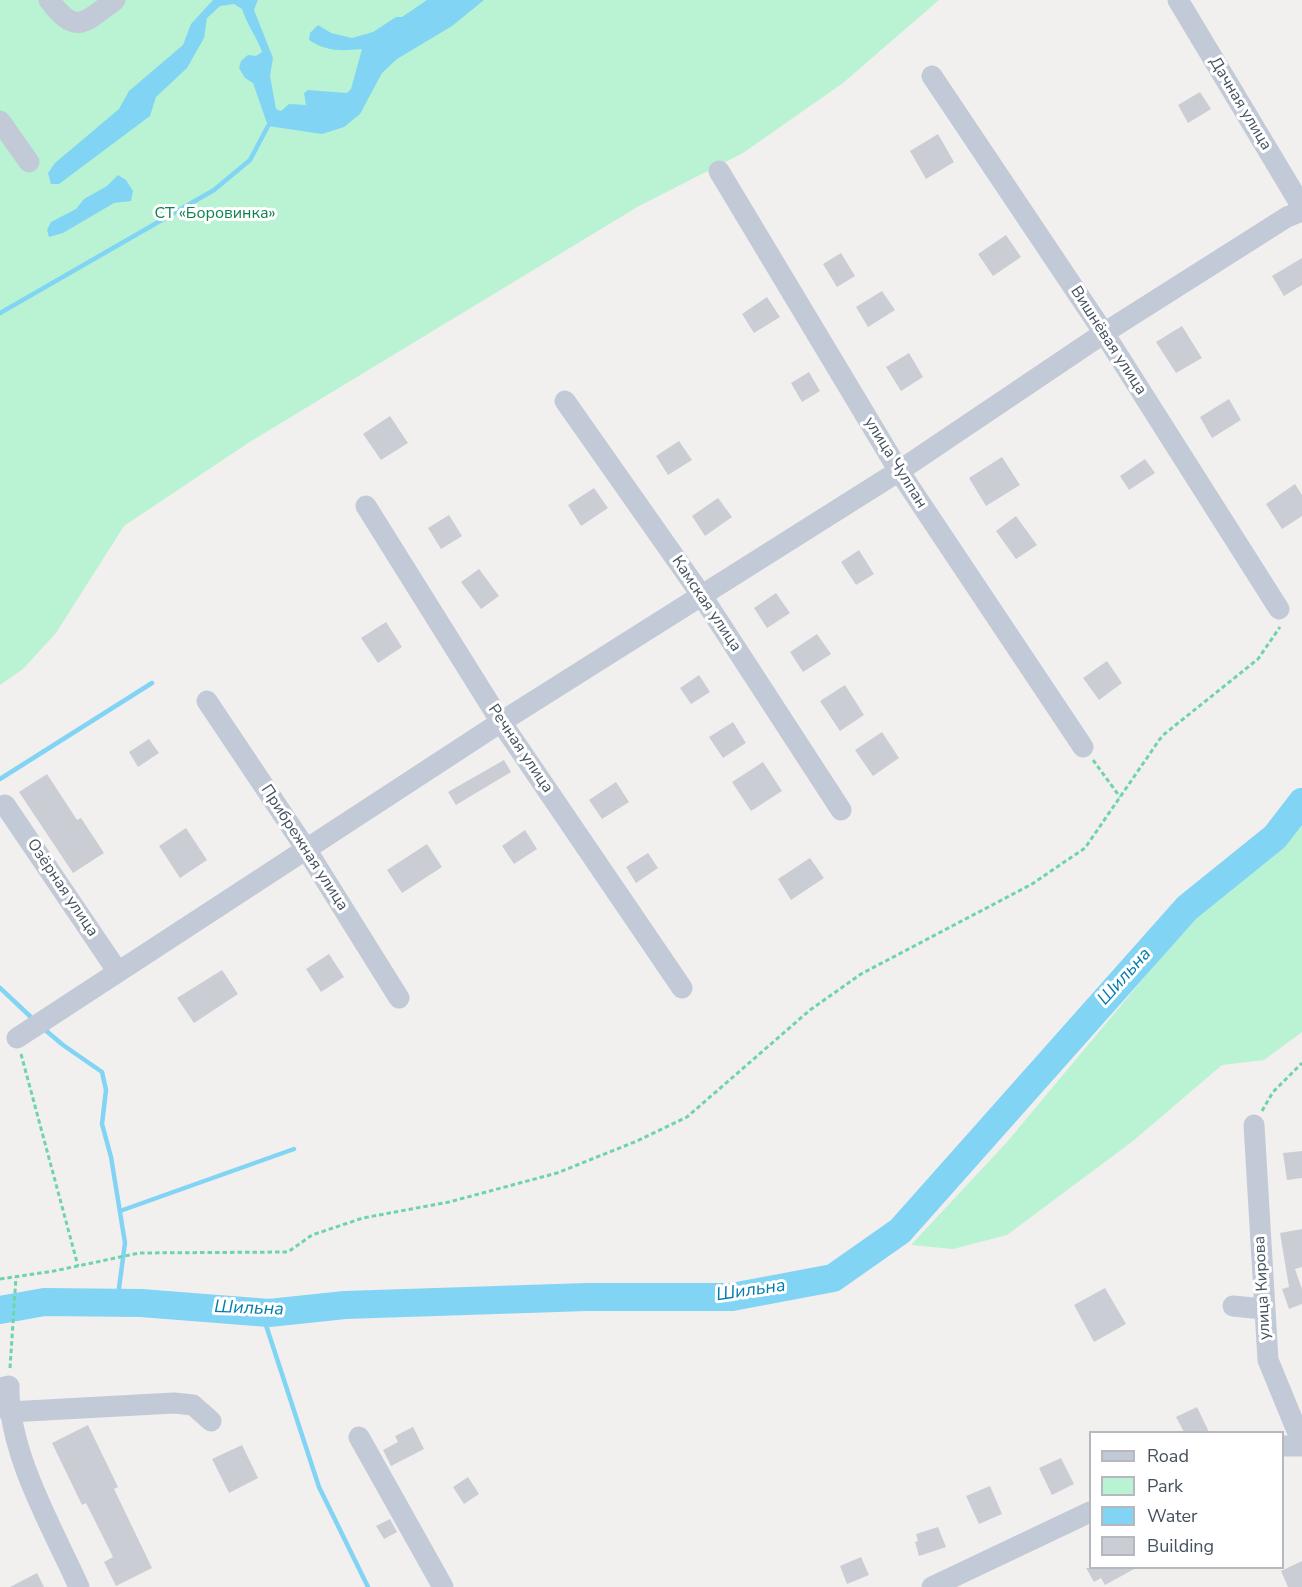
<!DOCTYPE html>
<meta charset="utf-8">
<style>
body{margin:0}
#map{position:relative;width:1302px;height:1587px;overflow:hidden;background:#f2efef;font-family:"Nunito Sans",sans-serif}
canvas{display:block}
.legend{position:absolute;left:1089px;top:1431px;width:195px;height:138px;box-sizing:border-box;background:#fff;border:2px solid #b5b9bf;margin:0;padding:8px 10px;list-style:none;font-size:18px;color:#45515f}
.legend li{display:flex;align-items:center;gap:12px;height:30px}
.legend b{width:30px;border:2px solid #b5b9bf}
</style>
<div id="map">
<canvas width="1302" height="1587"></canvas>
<ul class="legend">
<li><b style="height:8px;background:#c1cad6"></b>Road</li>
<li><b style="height:16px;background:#b9f3d4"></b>Park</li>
<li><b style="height:16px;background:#82d4f4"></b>Water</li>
<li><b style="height:16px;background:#cbcdd5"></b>Building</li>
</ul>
</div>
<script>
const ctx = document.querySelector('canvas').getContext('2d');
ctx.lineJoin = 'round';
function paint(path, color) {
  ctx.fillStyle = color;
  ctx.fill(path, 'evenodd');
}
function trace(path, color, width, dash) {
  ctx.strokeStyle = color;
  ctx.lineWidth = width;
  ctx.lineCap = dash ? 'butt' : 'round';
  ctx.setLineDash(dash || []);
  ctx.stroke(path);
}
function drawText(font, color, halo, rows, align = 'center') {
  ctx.font = font + ' "Nunito Sans",sans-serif';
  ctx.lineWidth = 6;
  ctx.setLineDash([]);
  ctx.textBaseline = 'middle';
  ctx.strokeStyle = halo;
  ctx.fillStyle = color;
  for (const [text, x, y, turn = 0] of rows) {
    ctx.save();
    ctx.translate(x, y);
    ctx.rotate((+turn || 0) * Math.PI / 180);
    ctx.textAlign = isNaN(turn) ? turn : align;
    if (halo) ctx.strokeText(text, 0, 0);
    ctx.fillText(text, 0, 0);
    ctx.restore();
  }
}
paint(new Path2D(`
 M0 0H939L843 83 743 153 639 206 248 443 124 526 56 633 23 669 0 685Z
 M1302 811V1032L1264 1060 1222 1065 1133 1141 1007 1235 953 1249 911 1245 1007 1142 1198 913 1280 843Z`), '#b9f3d4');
paint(new Path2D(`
 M213 0H258L254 10 273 58 270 76 276 109 281 111 289 104 306 105 304 93 308 90 347 93 351 89 362 49C342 51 327 52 309 40L310 33 318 25 331 33 352 38 373 32 396 17H402L427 0H484L452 26 397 59 382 73 360 114 344 127 322 134 268 126 253 83 245 78 239 68 241 61 248 55 256 56 262 52C257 37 247 25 242 9L234 4 220 6 207 18 204 38 187 68 156 97 150 116 59 184H51L48 173 55 163 119 109 129 91 183 45 191 24Z
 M118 175 126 180 133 191 131 201 114 203 63 233 49 237 47 230 51 222 76 209 84 199 107 186Z`), '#82d4f4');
trace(new Path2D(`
 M0 313 214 190 250 160 268 126
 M0 779 152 683
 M0 988 33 1019
 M44 1029 63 1045 102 1072 106 1090 102 1124 111 1157 125 1243 117 1303
 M120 1211 294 1149
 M262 1313 319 1487 368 1587`), '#82d4f4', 4.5);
trace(new Path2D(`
 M0 1310 44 1302 141 1303 269 1313 345 1305 587 1297H732L833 1278 900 1231 1187 908 1275 837 1302 802`), '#82d4f4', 28);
paint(new Path2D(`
 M1200 92 1211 109 1188 123 1178 105Z
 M938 134 954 162 926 179 910 151Z
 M1006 235 1021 257 993 276 978 254Z
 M841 253 855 276 837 287 823 264Z
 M1302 258V285L1284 296 1272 276Z
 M882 291 895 310 868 327 856 307Z
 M767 297 780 317 754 333 742 314Z
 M1182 326 1202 358 1176 373 1156 342Z
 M909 353 923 377 901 391 886 367Z
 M809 372 820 391 802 402 791 383Z
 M1229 399 1241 420 1212 438 1200 417Z
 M390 416 408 443 381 460 363 434Z
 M679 441 692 460 668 475 656 456Z
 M1002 457 1020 485 986 506 969 478Z
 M1145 459 1155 473 1129 490 1120 476Z
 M1295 484 1302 495V516L1282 529 1266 504Z
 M594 488 608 508 581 526 568 505Z
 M718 498 732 517 705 536 692 516Z
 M449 515 462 536 441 549 428 528Z
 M1016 516 1037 545 1016 559 996 531Z
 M859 550 874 574 856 585 841 562Z
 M479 569 499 596 481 609 461 582Z
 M776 593 790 613 767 628 754 608Z
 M386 622 402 647 378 663 361 638Z
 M817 634 831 654 803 672 790 652Z
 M1107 661 1122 683 1099 700 1083 678Z
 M699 675 710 692 691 704 680 688Z
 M845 685 864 715 840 731 820 701Z
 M733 722 746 743 723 758 709 737Z
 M882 732 899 758 873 776 855 750Z
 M149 739 159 753 138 767 129 752Z
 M504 760 511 772 456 805 448 792Z
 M763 762 782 791 751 811 732 782Z
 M47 774 77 820 81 818 104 853 73 873 19 792Z
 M616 782 629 802 602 819 589 800Z
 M186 828 207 860 180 878 159 846Z
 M525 830 537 849 514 864 502 846Z
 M427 844 442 867 402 893 387 870Z
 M648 853 658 868 636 883 626 867Z
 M810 858 824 878 791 900 778 879Z
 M329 954 344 977 321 992 306 969Z
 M222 970 238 994 194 1023 177 998Z
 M1302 1151V1178L1287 1180 1283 1153Z
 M1302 1229V1267L1295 1269 1302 1289V1304L1289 1309 1282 1289 1289 1287 1280 1233Z
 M1105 1288 1126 1324 1094 1342 1074 1305Z
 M1197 1407 1209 1432H1184L1176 1417Z
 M88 1425 118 1487 114 1489 152 1568 116 1586 104 1562 113 1557 86 1503 82 1505 52 1443Z
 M413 1427 424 1449 391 1466 383 1450 398 1442 395 1436Z
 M242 1445 258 1478 229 1493 212 1459Z
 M1061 1458 1074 1484 1052 1495 1039 1468Z
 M468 1477 479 1494 464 1504 453 1487Z
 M990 1486 1002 1514 979 1524 966 1496Z
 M390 1519 397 1532 384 1539 376 1526Z
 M938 1527 946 1547 919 1556 915 1542 918 1541 916 1534Z
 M861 1557 869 1575 847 1584 840 1566Z
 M1302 1561V1587H1288L1281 1571Z
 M1086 1568H1136L1105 1585 1101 1578 1094 1582Z
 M37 1573 44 1587H10Z`), '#cbcdd5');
trace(new Path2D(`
 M1093 760 1120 797
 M21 1054 78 1266
 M1262 1111 1273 1092 1302 1063
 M0 1279 54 1271 139 1253 288 1252 312 1235 363 1218 449 1202 557 1173 637 1141 687 1117 810 1010 861 974 1032 884 1085 848 1162 736 1258 659 1280 627
 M10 1368 16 1277`), '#6ed5aa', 3, [4.5, 3]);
trace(new Path2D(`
 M49 0C76 36 84 23 115 0
 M1178 0 1302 207
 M932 76 1104 333 1279 609
 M0 121 29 162
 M719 171 899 471 1083 747
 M565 401 702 596 841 810
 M366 506 501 722 682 988
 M207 701 306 849 399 998
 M5 805 118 972
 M17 1038 501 722 899 471 1104 333 1287 217 1302 211
 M1254 1125 1268 1360 1302 1443
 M1233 1306 1263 1309
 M0 1388 9 1386C8 1453 52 1527 79 1587
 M9 1412 174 1403 193 1405 211 1421
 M359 1437 443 1587
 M1282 1446H1302
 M932 1587 1090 1512`), '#c1cad6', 21);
drawText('16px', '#45515f', '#fff', [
 ["Дачная улица",1240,104,59],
 ["Вишнёвая улица",1108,341,57],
 ["улица Чулпан",895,463,58],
 ["Камская улица",706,604,56],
 ["Речная улица",520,749,56],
 ["Прибрежная улица",304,848,57],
 ["Озёрная улица",62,888,56],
 ["улица Кирова",1263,1288,-93]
]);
drawText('16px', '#0e8251', '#fff', [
 ["СТ «Боровинка»",215,214]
]);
drawText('italic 18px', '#017caf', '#fff', [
 ["Шильна",1125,977,-48],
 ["Шильна",751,1291,-8],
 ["Шильна",249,1309,2]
]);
</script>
